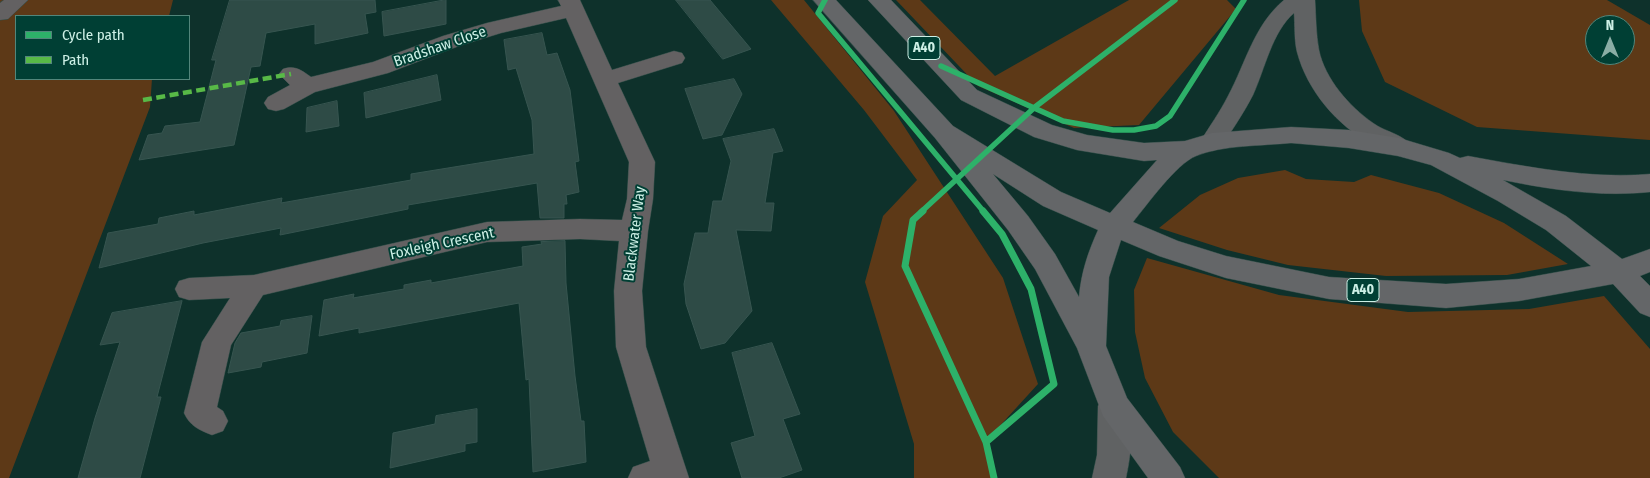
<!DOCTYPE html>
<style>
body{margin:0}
#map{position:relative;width:1650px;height:478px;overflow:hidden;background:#0e312b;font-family:"Fira Sans Condensed",sans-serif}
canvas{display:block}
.legend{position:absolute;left:15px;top:15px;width:175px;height:65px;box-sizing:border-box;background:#003f34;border:1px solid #52867b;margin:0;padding:6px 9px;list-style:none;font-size:15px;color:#cdf0e6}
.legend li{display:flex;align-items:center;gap:10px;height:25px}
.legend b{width:25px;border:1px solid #52867b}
.north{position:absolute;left:1585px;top:15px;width:50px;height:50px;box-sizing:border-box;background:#003f34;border:1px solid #52867b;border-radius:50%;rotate:0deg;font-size:14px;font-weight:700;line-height:20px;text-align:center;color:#cdf0e6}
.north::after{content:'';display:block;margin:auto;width:18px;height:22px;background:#8aada5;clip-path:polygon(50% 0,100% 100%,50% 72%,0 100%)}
</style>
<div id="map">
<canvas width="1650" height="478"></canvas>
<ul class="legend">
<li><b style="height:6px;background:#2db169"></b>Cycle path</li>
<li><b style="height:6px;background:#58b947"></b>Path</li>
</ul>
<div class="north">N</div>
</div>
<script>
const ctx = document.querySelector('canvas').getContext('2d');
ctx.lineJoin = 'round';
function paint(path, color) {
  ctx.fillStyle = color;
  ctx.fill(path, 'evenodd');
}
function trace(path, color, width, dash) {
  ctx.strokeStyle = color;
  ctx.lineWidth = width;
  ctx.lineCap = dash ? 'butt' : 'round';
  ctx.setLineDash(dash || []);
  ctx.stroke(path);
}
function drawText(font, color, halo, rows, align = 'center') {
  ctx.font = font + ' "Fira Sans Condensed",sans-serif';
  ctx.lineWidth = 4;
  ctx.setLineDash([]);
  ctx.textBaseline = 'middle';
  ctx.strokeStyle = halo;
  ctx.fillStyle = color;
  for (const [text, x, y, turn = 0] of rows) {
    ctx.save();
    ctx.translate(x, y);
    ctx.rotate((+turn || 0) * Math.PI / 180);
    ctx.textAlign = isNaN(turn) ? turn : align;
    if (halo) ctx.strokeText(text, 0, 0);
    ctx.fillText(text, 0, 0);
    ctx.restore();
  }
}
paint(new Path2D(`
 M0 0H173L169 16H16V79H152L150 107 9 478H0Z
 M771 0H804L894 111 1003 278 1038 384 986 441 994 478H914V444L865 282 883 216 917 180 864 110Z
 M896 0H920L995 76 1129 0H1227L1236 9 1139 125 1074 128 978 86Z
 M1359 0H1607L1650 25V140L1477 127 1385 82 1362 31ZM1595 25H1625V55H1595Z
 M1285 170 1306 179 1354 182 1371 175 1439 193 1504 223 1568 264 1507 275 1386 276 1288 265 1227 250 1159 228 1200 195 1238 178Z
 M1147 258 1279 295 1408 312 1529 309 1604 296 1650 349V478H1219L1173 432 1145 378 1135 332 1134 290Z`), '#5d3917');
const building = new Path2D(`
 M230 0H375L376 12 365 14 368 33 315 44V24L266 33 260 66 251 67 234 145 139 160 148 135 162 133 165 126 200 122 216 60H212Z
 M446 0V24L384 36 382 12Z
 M676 0H710L751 49 723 59Z
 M542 33 547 55 557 53 570 90 579 161 575 162 579 192 566 195 567 204H564V218H540L537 183 408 205V209L280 235 281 228 203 243 99 268 108 233 158 224 159 218 194 211V215L282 198 281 203 411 180V174L534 154 532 120 516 68 508 70 504 40Z
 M437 75 441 100 366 118 364 93Z
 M734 79 742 94 722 135 703 139 685 89Z
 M337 101 339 126 306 132 307 108Z
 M774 129 783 151 773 153 765 203H774L771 231 736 230 752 311 725 343 701 349 686 304 684 284 695 233H708L713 201H722L731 161 723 139Z
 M565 241 566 283 575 376 581 421H584L586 462 533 472 529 379 526 380 519 303 359 333V328L319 336 324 300 354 294 353 298 404 289V285L431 280V283L523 266 522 247 542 244 541 242Z
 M182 301 157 397H161L140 478H78L95 418 120 342 100 345 112 313Z
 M312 316 307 353 262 362 261 367 228 373 235 343 241 333 280 326 281 321Z
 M772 343 800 414 783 419 802 470 779 478H742L731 443 755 436 732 353Z
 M477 409V442L465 444V451L390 468 393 433 435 424 436 416Z`);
paint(building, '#2e4b46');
trace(building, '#375550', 1);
const minor = new Path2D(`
 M4 0H28L8 19 0 20V3Z
 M558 0H580L612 70 674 51 682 53 685 58 682 63 618 83 655 162 653 199 648 231 642 291 646 347 689 478H628L633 467 650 461 616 347 614 291 619 241 580 239 487 242 263 295 231 345 217 407 223 411 228 421 223 431 212 435C199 430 190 426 184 413L202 342 230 298 189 300 179 297 175 289 179 281 189 278 254 275 487 222 580 219 622 220 627 199 629 162 566 18 501 33 459 46 388 73 315 92 284 109 276 111 268 109 264 103 268 97 290 85 279 74 283 69C295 65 301 70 311 77L373 62 443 36 487 23 561 6Z`);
const secondary = new Path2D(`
 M1284 0H1315C1316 16 1316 34 1319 50 1325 79 1349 106 1373 123 1385 132 1404 134 1412 147L1408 153C1394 157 1385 150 1372 144 1337 126 1307 90 1297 52 1294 40 1295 25 1294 13 1272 32 1265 69 1253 95 1244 113 1231 131 1221 148L1212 151 1203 148 1200 142C1209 127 1220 112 1228 96 1246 62 1254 25 1284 0Z
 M1114 392 1125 396C1136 418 1131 455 1126 478H1092L1097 455 1098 406 1103 396Z`);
const trunk = new Path2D(`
 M813 0H836L953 126 1061 192 1110 213 1157 160 1144 161 1077 150 1034 137 961 100 868 0H891L977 90 1052 125 1087 135 1144 143 1185 141 1212 133 1291 127 1349 130 1399 138 1449 153 1460 158 1468 156C1529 167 1588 179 1650 174V192C1600 197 1552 190 1503 180L1566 216 1622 259 1650 249V272L1640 276 1650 286V317L1640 313 1613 284 1519 301 1446 308 1329 299 1226 278 1159 256 1121 240 1109 277 1106 346 1127 398 1180 467 1185 478H1148L1103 416 1077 348 1035 269 1008 230 935 138ZM1291 143 1349 148 1398 156 1431 165 1498 201 1546 230 1591 266 1519 279 1446 284 1329 277 1226 256 1178 241 1133 222C1147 205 1176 164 1196 156 1222 145 1262 146 1291 143ZM993 174 1043 206 1098 230C1088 252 1081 273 1079 297L1055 254 1028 216Z`);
trace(minor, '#2f4d47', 1);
trace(secondary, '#2f4d47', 1);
trace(trunk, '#2f4d47', 1);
paint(minor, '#636162');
paint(secondary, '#606263');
paint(trunk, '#646668');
trace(new Path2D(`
 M143 100 291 74`), '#58b947', 4.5, [9, 4.5]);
trace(new Path2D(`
 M825 0 818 13 984 212
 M941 66 1063 121 1113 130H1134L1156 126 1170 116 1244 0
 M921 212 1035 107 1175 0`), '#2db169', 5.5);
trace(new Path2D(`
 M923 211 913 220 905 266 986 442 994 478
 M983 211 1002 234 1031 289 1054 384 986 442`), '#2db169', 7);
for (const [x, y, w] of [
 [924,48,32],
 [1363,290,32]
]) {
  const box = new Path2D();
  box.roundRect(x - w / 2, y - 11.5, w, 23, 4);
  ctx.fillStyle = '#003f34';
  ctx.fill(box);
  trace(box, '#cdf0e6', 1);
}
drawText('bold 14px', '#cdf0e6', null, [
 ["A40",924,48],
 ["A40",1363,290]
]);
drawText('15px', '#cdf0e6', '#003f34', [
 ["Bradshaw Close",440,47,-19],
 ["Blackwater Way",635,234,-83],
 ["Foxleigh Crescent",442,244,-12]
]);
</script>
